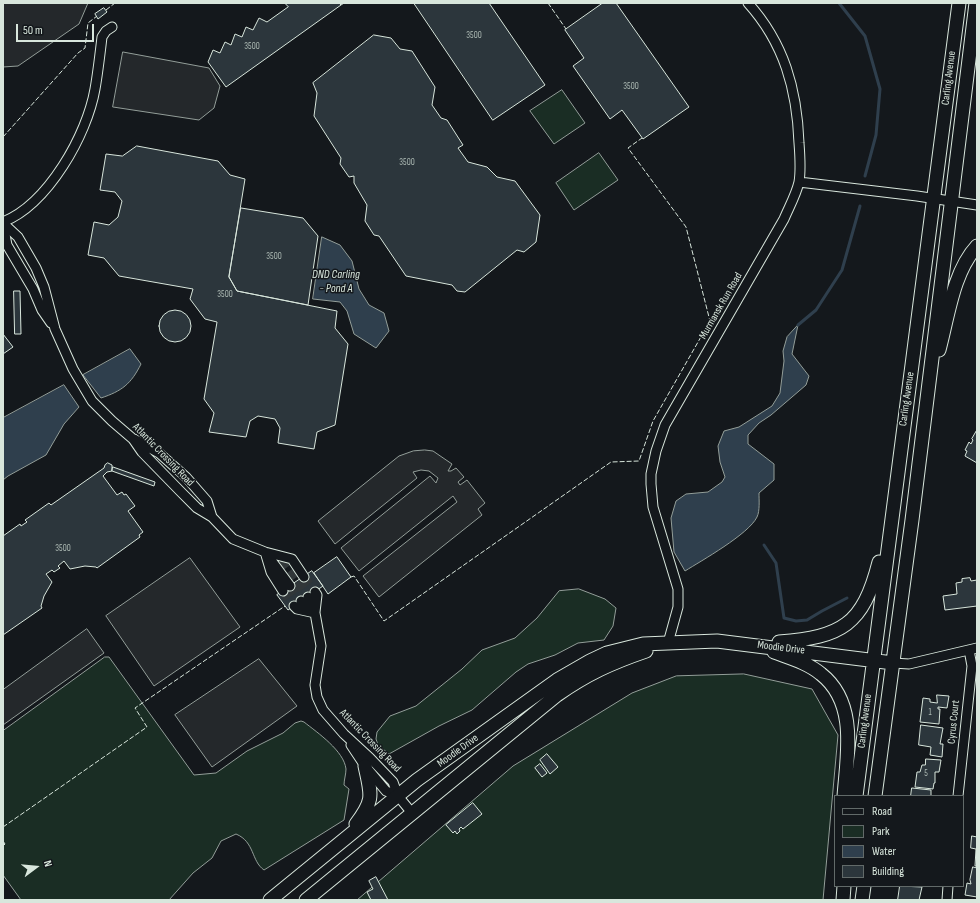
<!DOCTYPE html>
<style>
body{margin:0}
#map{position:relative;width:980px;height:903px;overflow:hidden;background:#14181c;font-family:"Sofia Sans Condensed",sans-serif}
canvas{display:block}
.frame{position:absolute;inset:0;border:4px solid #d8e6dc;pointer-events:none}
.legend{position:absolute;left:834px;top:795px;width:130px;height:92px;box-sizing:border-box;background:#14181c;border:1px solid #626a69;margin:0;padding:5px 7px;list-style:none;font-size:12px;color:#d8e6dc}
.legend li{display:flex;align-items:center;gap:8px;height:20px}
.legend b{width:20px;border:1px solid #626a69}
.north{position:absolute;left:16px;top:847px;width:40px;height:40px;-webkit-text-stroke:3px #14181c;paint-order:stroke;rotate:74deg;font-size:11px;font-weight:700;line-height:16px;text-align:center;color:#d8e6dc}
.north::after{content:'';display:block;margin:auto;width:14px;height:18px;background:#d8e6dc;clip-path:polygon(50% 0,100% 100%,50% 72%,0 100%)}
.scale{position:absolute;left:16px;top:24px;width:78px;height:18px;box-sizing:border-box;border:2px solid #d8e6dc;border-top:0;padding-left:5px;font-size:12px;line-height:14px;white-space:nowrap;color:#d8e6dc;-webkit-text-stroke:3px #14181c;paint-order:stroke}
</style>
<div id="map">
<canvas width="980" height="903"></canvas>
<div class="frame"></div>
<ul class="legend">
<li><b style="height:5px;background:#14181c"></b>Road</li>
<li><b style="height:11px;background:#1a2d24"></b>Park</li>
<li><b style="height:11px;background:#2f3f4d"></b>Water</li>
<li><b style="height:11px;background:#2c363c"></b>Building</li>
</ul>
<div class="north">N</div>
<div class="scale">50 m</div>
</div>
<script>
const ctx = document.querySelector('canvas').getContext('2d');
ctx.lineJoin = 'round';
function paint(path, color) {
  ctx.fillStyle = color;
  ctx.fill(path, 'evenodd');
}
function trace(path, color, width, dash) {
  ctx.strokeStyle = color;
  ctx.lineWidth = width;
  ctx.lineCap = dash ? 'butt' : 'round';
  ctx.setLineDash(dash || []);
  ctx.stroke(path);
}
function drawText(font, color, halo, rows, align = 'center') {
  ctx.font = font + ' "Sofia Sans Condensed",sans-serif';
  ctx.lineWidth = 3;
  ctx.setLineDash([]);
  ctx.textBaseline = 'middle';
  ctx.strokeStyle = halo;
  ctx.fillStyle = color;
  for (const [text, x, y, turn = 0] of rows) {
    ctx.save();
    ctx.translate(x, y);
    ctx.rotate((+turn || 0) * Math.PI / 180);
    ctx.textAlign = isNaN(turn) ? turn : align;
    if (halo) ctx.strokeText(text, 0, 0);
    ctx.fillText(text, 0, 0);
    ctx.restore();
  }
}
const green = new Path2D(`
 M562 90 585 123 554 144 530 111Z
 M599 153 618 180 574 210 556 183Z
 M579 589 605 599 616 608 613 626 604 640 578 643 555 655 528 664 516 672 472 710 439 726 389 754 378 745 376 739 377 732 390 716 416 706 462 669 482 650 515 638 537 618 559 591Z
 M105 657H109L194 775 216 773 247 751 283 733 295 723 301 721 304 722C318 733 344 751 346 769 346 774 344 780 344 785L349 789 344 820 264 870C251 861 255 842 236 834L221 841 212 858 193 873 169 900H21L3 875V731Z
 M744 674 812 689 838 735 823 900H357L513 766 632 693 676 676Z`);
paint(green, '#1a2d24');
trace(green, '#939e99', 1);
const parking = new Path2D(`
 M3 3H88L79 24 18 66 3 67Z
 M123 52 209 68 220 86 214 108 199 120 113 107Z
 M425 450 433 451 452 464 448 471H451L456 468 464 477 458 482 460 485 467 480 485 503 478 509 482 515 379 597 363 576 457 502 453 496 359 571 341 548 430 476 436 483 438 478 429 471 421 470 413 472 417 478 335 544 318 521 399 456 413 451Z
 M190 558 240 627 154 686 106 616Z
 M87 629 104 653 3 725V690Z
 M259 659 297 706 212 767 175 715Z`);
paint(parking, '#24282b');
trace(parking, '#939e99', 1);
const water = new Path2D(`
 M322 237 340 245 352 261 359 289 369 305 384 313 389 331 376 348 354 334 347 311 340 302 313 299Z
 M798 325 792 354 809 376 806 385 771 415 759 423 748 435V444L774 464V480L759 493C759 500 760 511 757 517 749 534 701 561 685 571L674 552 671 518 676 501 686 494 708 492 722 482 725 477 720 462 718 446 724 431 739 427 772 406 780 393 784 361 783 351 787 337Z
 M130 349 141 364C131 384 122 391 101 398L83 375Z
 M64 385 79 407 64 424 46 455 8 476 3 480V418Z`);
paint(water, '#2f3f4d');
trace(water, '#939e99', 1);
trace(new Path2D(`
 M839 3 865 36 880 89 876 135 865 176
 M798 325 816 310 842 270 860 206
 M764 545 776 563 784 618 796 621 807 620 822 611 847 598`), '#2f3f4d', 3);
const building = new Path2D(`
 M285 3H339L341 5 226 87 208 62 213 50 220 53 225 42 231 45 235 34 242 37 246 27 253 30 259 18 267 22 288 7Z
 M414 3H489L545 85 493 120Z
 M603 3H616L689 107 643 139 622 110 610 119 573 66 584 58 565 30Z
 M104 8 107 12 98 19 95 14Z
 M374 35 391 38 400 49 412 51 435 87 432 105 441 118 447 120 463 145 458 148 468 162 487 167 497 177 515 181 540 215 536 242 524 252 517 250 465 292 457 291 452 285 406 276 379 236 374 235 365 221 367 205 354 183V176L349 177 340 164 341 158 314 116 317 93 313 83Z
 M137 146 218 161 230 175 245 179 229 277 237 291 337 311 335 328 348 344 335 425 317 432 314 449 278 443 280 428 275 419 258 416 250 421 246 437 209 432 214 413 204 399 217 322 205 319 190 299 193 289 119 276 104 258 88 255 94 222 109 225 118 217 122 201 115 192 100 190 106 154 122 156Z
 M241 208 303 218 318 236 308 305 237 291 229 277Z
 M14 291H20L21 334H15Z
 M159 326a16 16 0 1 1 32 0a16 16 0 1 1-32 0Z
 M3 334 13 347 3 354Z
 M977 430V463L965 456 967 451 965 450 969 442 971 444 973 440 972 439Z
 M108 463 112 465V471L107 472 103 476 117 495 122 492 124 495 126 494 135 506 128 511 143 532 139 535 140 537 97 568 96 567 85 566 70 569 64 561 58 566 60 568 54 572 52 570 46 574 52 582 44 596 41 606 42 608 3 635V536L20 524 21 526 27 522 25 520 49 503 51 505 104 468 105 465Z
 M113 467 155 482 154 486 112 471Z
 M337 557 351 577 328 594 314 573Z
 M312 571 323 586 288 610 277 595Z
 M970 578 971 581 977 580V606L945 610 943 596 957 594 956 583 962 582V579Z
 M937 695 949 696 947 708 938 707V709H940L939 724 920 722 923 698 930 699V702L937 703Z
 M921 725 943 728 940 744H943L942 757 930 755 931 747 919 745Z
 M547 754 558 767 550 774 540 760Z
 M926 759 941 760 939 772H935V783H934L933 789 915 787 917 772H920L922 765H925Z
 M540 764 547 773 542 777 535 768Z
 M912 788 931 790V796H911Z
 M473 803 482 814 463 829 461 827 459 829 460 831 457 834 455 831 453 833 446 825Z
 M972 836 977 837V866H975L976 849 971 848Z
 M973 867 977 868V897L965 895 967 883 971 884 970 880Z
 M376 877 388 900H371L367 892 373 889 369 881Z
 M900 886 922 887 919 900H898Z`);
paint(building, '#2c363c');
trace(building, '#d8e6dc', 1);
trace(new Path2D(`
 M269 554 284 564 308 597
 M304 577 315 592
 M290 586 301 601
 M283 591 294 606`), '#313739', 9, [9, 4.5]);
const minor = new Path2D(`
 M799 182 917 196 977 205
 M3 222C48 204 87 135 95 89 98 72 100 54 102 37L106 31 112 27
 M3 223 18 237 36 268 44 287 55 329 73 369 92 401 112 421 133 439 142 452 180 491 197 508 212 517 233 539 265 552 292 559 304 577
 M3 224 7 245 33 289 42 310 51 323
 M134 439 159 453 186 477 207 501 212 517
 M265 552 271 572 283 591
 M268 556 290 586
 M315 592 317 595 315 612
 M308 597 315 613 321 646 315 685 317 697 323 710 344 734 370 758 393 782 398 796 412 813
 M301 601 312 611
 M294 606 297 609 315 613
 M668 643 678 607V589L653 507 651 484V474L656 451 665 425 784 219C789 207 796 195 799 182 801 170 800 156 799 143 797 89 784 43 748 3
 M893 663 909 664 977 648
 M351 745 365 766 386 791 398 796
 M958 796 972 666 969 650
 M947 900 948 886`);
const secondary = new Path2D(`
 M939 350C948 317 953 272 977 246
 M779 642C842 637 863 625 879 562
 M774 652C790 658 808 663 821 674 858 703 847 755 844 796
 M856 796 959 3
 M875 796 912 520 976 3
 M356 824C375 799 371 795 365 766
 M270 900 417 780 557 680 590 661 607 653 643 644 717 641 893 663
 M306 900 557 695C587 674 611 663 646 651
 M843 900 844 886
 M862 900 864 886`);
trace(minor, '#d8e6dc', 11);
trace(secondary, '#d8e6dc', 15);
trace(minor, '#14181c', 9);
trace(secondary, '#14181c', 13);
trace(new Path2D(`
 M548 3 566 29
 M341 5 344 3
 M106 10 115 3
 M3 137 78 53 85 48 88 23 97 16
 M351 577 354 576 384 621 611 462 639 461 653 421 710 321 686 227 628 148 642 138
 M3 827 147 727 135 708 285 606
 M3 841 5 844 3 846`), '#d8e6dc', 1, [5, 2]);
drawText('9px', '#adbab4', null, [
 ["3500",474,36],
 ["3500",252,47],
 ["3500",631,87],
 ["3500",407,163],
 ["3500",274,257],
 ["3500",225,295],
 ["3500",63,549],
 ["1",930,713],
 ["5",926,774]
]);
drawText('11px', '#d8e6dc', '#14181c', [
 ["Carling Avenue",949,78,-83],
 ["Murmansk Run Road",721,306,-60],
 ["Carling Avenue",907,399,-82],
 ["Atlantic Crossing Road",163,455,46],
 ["Moodie Drive",781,648,7],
 ["Carling Avenue",865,721,-83],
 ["Cyrus Court",954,722,-84],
 ["Atlantic Crossing Road",370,741,46],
 ["Moodie Drive",458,751,-36]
]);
drawText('italic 12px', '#d8e6dc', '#14181c', [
 ["DND Carling",336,275],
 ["- Pond A",336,289]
]);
</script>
